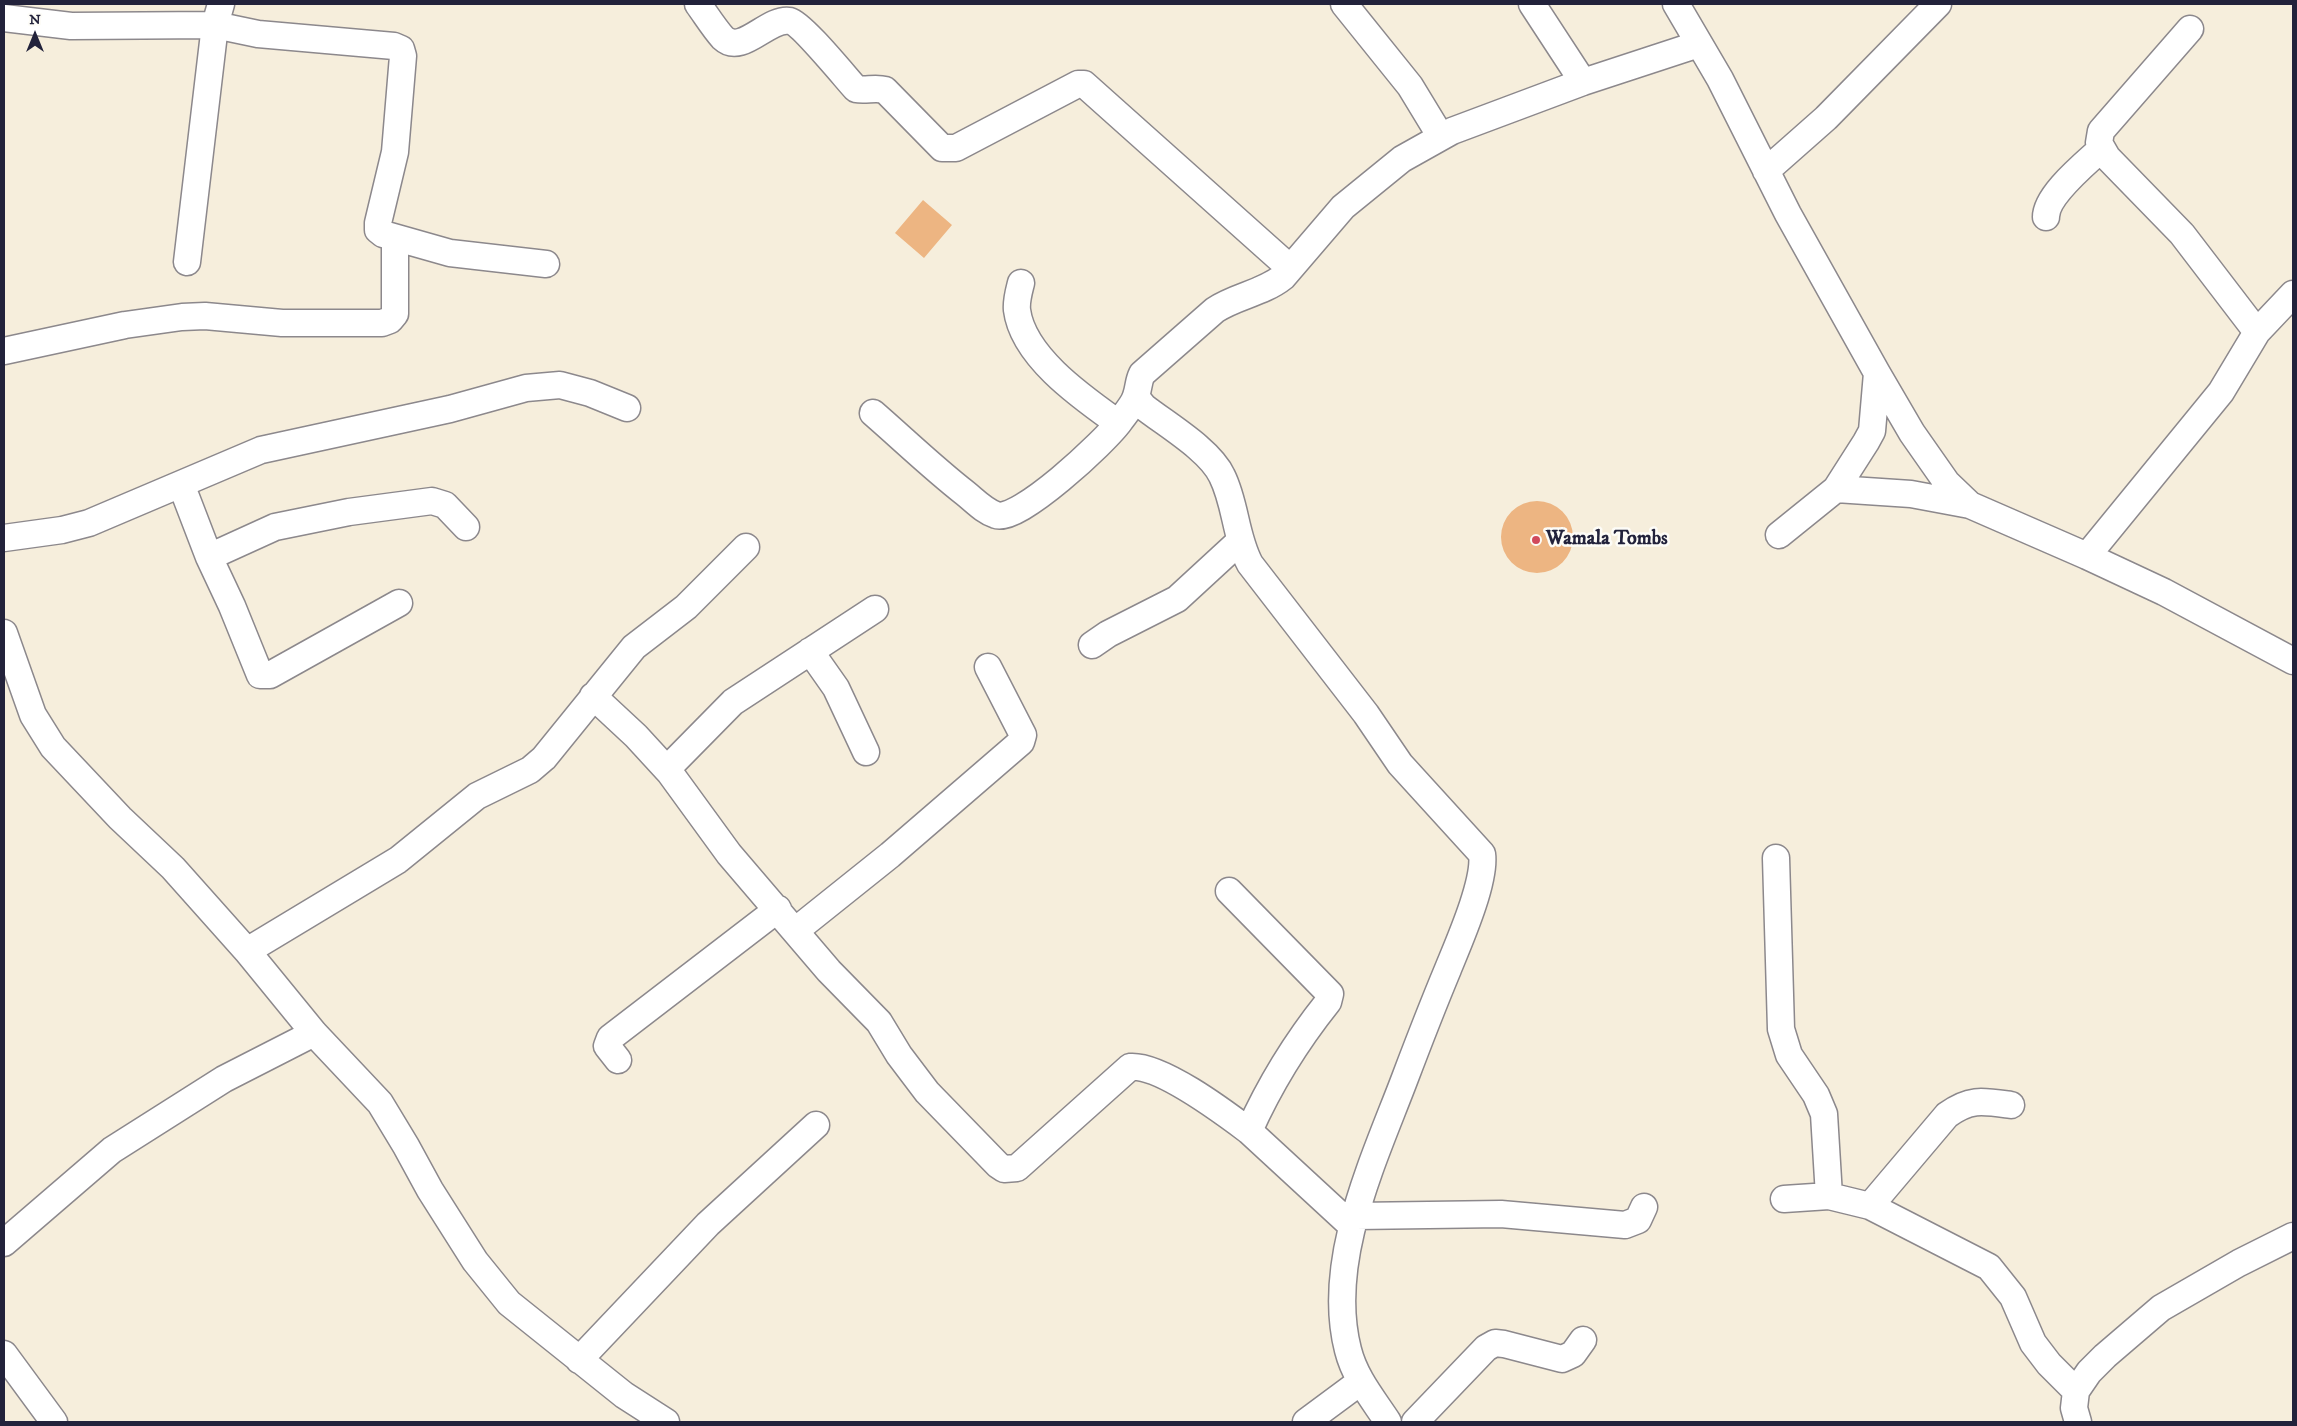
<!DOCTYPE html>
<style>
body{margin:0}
#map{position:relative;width:2297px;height:1426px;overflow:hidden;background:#f6eedc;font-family:"IM FELL DW Pica",serif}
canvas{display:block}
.frame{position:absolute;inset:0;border:5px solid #22223b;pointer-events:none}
.north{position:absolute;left:10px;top:10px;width:50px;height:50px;-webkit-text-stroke:4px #fdfcf7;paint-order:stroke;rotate:0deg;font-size:14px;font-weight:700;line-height:20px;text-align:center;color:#22223b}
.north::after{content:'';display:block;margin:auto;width:18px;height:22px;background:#22223b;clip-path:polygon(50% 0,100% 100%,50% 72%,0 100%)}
</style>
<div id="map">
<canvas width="2297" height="1426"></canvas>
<div class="frame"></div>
<div class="north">N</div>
</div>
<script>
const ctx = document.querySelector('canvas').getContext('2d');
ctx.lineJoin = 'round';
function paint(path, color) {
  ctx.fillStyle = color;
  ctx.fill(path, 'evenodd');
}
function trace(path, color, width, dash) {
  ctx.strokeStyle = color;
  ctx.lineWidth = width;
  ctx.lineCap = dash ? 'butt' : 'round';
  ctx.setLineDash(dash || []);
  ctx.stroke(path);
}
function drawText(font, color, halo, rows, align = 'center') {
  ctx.font = font + ' "IM FELL DW Pica",serif';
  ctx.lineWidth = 5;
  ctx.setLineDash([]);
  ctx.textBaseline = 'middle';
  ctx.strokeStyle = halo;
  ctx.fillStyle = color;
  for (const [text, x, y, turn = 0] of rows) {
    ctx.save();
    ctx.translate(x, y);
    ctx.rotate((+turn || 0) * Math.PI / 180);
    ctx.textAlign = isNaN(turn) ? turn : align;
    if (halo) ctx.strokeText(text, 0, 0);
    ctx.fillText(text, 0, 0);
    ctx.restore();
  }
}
paint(new Path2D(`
 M923 200 952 225 924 258 895 233Z
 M1501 537a36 36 0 1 1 72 0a36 36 0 1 1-72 0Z`), '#edb582');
const minor = new Path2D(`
 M698 4C706 15 714 28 723 38 742 56 768 17 790 21 802 24 845 77 856 89 866 91 875 87 885 90L942 148H956L1078 84H1084L1290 268
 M1344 4 1410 86 1441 137
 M1532 4 1583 82
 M1676 4 1720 79 1788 214 1877 373 1912 433 1947 483 1970 505 2087 556 2164 592 2293 661
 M4 18 71 26 215 25 258 34 394 46 401 49 403 56 395 152 378 223V230L383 234 450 253 546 264
 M2190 29 2101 131 2099 143 2107 157 2182 234 2257 332
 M1766 171 1826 118 1938 4
 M2046 217C2046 195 2085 164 2101 149
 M187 262 215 25 221 4
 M1021 283C1019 291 1016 301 1017 310 1023 357 1083 398 1118 423
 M4 351 125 325 182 317 205 316 282 323H382L390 320 395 314V239
 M1136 397 1144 407C1167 425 1210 450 1222 476 1236 504 1235 536 1250 564L1366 714 1400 764 1482 854C1486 881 1459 942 1448 969 1433 1005 1419 1041 1405 1078 1374 1160 1325 1261 1348 1350 1355 1378 1373 1399 1388 1422
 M873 413C904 440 933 468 965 493 975 501 984 511 996 515 1017 524 1106 441 1120 421 1125 414 1134 404 1136 396 1139 388 1138 382 1142 374L1215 310C1236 296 1263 293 1283 277L1343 207 1402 159 1452 131 1583 82 1699 44
 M181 484 209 557 232 606 260 675H270L399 603
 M1836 489 1911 494 1970 505
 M1779 535 1836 489 1866 442 1872 431 1877 373
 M4 538 62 530 89 523 261 450 450 409 526 388 560 385 590 393 627 408
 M2087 556 2221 392 2257 332 2293 294
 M209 557 275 527 349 512 432 501 445 505 466 527
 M4 633 33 715 53 747 120 818 173 868 247 951 314 1033 380 1103 406 1146 430 1190 475 1261 509 1303 624 1395 666 1422
 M1092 645 1108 634 1177 599 1240 541
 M810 651 836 688 866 752
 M593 696 636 736 670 773 729 854 829 971 879 1022 899 1055 927 1092 998 1165 1004 1169 1017 1168 1130 1067C1160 1064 1225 1113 1249 1131
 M667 769 733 702 875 609
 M1776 858 1781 1029 1789 1055 1816 1095 1824 1114 1829 1196
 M1229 891 1330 994 1328 1002C1296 1042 1270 1084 1249 1131L1352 1226
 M795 931 890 855 1021 742 1023 735 988 667
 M247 951 398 860 477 796 530 770 544 758 634 647 686 607 746 547
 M618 1060 607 1046 610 1038 778 909
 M1784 1199 1829 1196 1870 1206 1989 1267 2013 1297 2033 1343 2049 1364 2076 1391
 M1870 1206 1947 1115C1970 1098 1983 1101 2011 1105
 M1356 1216 1501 1214 1625 1225 1638 1220 1644 1207
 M4 1243 112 1150 224 1079 314 1033
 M4 1354 54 1422
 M579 1360 708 1224 816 1125
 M1306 1422 1360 1382
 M1415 1422 1486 1348 1495 1343 1504 1344 1562 1359 1573 1354 1583 1340
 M2078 1422 2074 1408 2076 1391 2089 1372 2105 1356 2161 1308 2239 1263 2293 1236`);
trace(minor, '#8c888c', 29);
trace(minor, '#fff', 26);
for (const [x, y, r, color] of [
 [1536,540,5,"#d1495b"]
]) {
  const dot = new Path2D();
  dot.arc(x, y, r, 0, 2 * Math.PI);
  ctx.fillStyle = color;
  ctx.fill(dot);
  trace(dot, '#fdfcf7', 2);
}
drawText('bold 20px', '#22223b', '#fdfcf7', [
 ["Wamala Tombs",1546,540]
], 'left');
</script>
